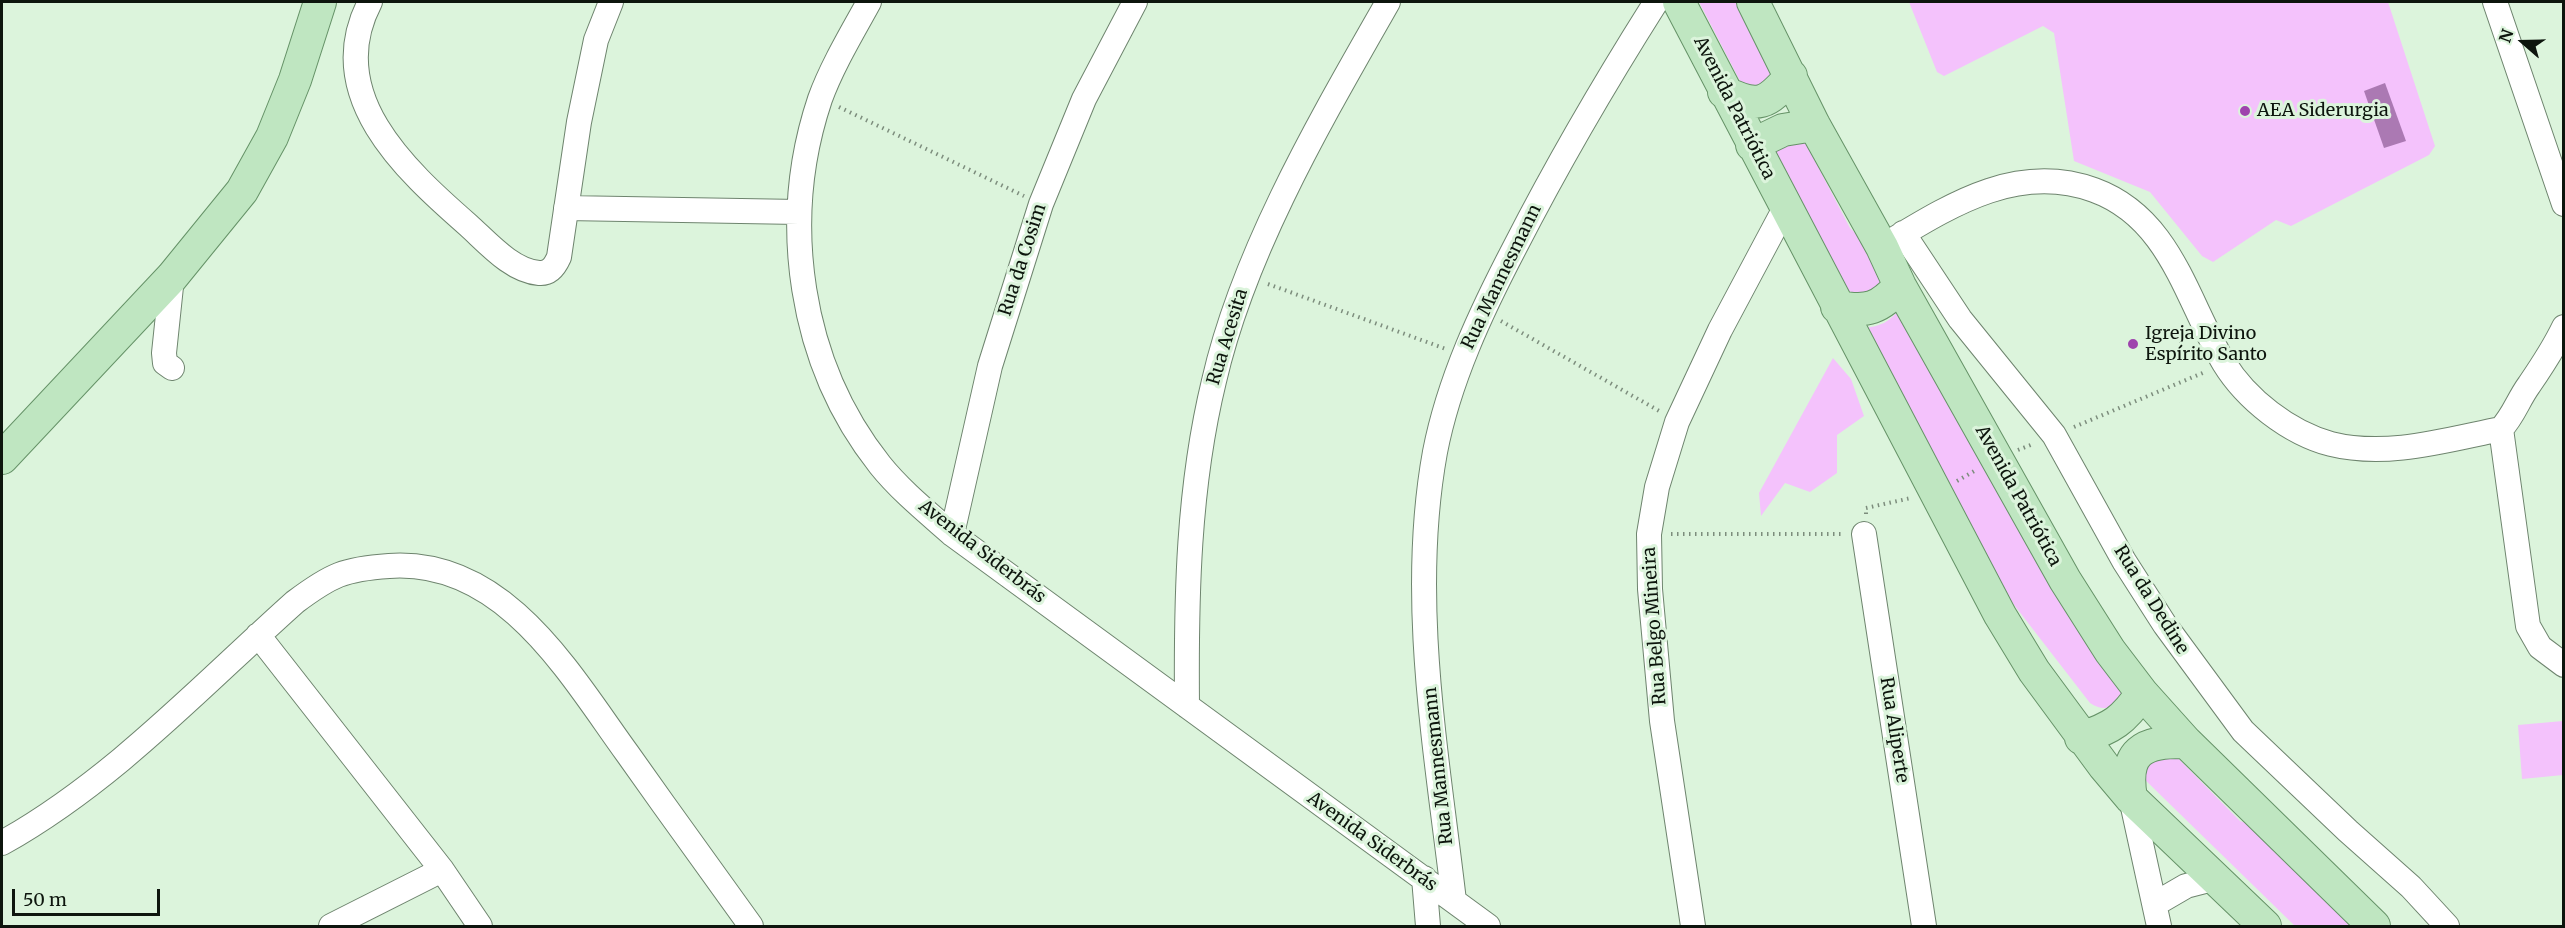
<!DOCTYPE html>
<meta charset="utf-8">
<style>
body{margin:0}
#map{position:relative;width:2565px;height:928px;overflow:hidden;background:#dcf4dc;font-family:Merriweather,serif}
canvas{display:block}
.frame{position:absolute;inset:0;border:3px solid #0d150d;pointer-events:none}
.north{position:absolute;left:2493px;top:12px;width:60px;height:60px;-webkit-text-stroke:4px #dcf4dc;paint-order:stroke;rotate:290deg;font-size:16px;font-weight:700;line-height:24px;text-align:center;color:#0d150d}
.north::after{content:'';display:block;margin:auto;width:21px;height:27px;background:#0d150d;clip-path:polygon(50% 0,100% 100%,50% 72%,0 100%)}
.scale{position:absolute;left:12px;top:889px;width:148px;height:27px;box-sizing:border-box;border:3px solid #0d150d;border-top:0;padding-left:8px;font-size:18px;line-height:21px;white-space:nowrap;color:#0d150d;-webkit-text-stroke:4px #dcf4dc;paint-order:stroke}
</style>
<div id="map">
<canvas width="2565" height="928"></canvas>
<div class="frame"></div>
<div class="north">N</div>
<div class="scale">50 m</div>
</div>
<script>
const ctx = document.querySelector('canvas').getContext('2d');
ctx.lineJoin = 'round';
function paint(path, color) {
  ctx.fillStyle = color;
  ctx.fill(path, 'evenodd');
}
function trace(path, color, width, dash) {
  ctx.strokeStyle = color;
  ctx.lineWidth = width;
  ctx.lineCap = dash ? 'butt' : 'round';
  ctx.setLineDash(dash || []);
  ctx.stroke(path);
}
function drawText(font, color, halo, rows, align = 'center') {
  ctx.font = font + ' Merriweather,serif';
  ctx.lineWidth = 6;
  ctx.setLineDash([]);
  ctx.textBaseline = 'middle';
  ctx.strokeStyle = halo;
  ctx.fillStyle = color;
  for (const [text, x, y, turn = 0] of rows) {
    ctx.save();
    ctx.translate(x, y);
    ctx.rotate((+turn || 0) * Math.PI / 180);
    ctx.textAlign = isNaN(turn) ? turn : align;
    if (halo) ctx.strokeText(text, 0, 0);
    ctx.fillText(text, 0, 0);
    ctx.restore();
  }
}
paint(new Path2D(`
 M1699 2H1742L1776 69 1771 81 1753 88 1741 83Z
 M1909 2H2388L2435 146 2429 155 2291 226 2276 220 2213 262 2202 256 2150 192 2074 161 2054 33 2043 26 1944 76 1937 72Z
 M1802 136 1850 228 1865 242 1881 282 1870 292 1856 294 1849 291 1834 272 1771 155 1772 143Z
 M1901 306 2124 682C2123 702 2109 716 2090 703L2001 588 1861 328C1880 327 1891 322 1901 306Z
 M1833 358 1851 379 1864 416 1837 435V473L1810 492 1785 483 1761 516 1759 493Z
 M2563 721V775L2522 779 2518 725Z
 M2164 744 2240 821 2260 828 2359 926H2295L2138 773Z`), '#f4c2fc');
paint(new Path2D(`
 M2385 83 2406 141 2384 148 2364 91Z`), '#ab79b3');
const minor = new Path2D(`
 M370 2C322 94 404 169 468 225 488 243 512 271 539 273 550 274 555 266 559 257L579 122 596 40 611 2
 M869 2C852 33 832 66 820 99 779 221 799 363 880 465 900 490 927 512 952 534L1488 926
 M2495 2 2564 204
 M566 208 799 212
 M1903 233 1960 319 2054 435 2124 561 2165 625 2243 731 2348 831 2411 887 2447 926
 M1891 241C1954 203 2019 163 2094 190 2171 218 2186 300 2224 363 2246 399 2289 433 2331 444 2387 458 2446 440 2501 429 2514 415 2518 400 2529 385 2542 366 2554 348 2564 327
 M172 368 165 363 164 353 172 277
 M2501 429 2528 626 2540 647 2564 665
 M952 534 990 366 1041 204 1084 99 1135 2
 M1864 534 1924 926
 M258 635 442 870 480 926
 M1187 706C1186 597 1188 488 1214 381 1244 250 1322 118 1388 2
 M2131 798 2159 926
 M2 843C113 781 201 686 295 602 331 575 344 569 389 566 504 558 569 673 627 753 668 811 710 869 751 926
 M1424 878 1428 926
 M1454 901C1437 754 1408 600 1435 452 1449 380 1481 312 1515 247 1558 163 1606 81 1656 2
 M2155 904 2186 886 2217 878
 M331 926 442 870
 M1693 926 1662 721 1650 589 1649 534 1657 487 1677 422 1720 330 1785 208`);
const major = new Path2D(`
 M1679 2 2000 615 2034 671 2104 766 2131 798 2265 926
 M1753 2 1814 125 1882 247 1900 286 2065 580 2110 651 2142 693 2186 742 2374 926
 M1724 92C1759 109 1767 104 1791 76
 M1752 145 1783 130 1814 125
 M1837 307C1869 312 1878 309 1900 286
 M2 458 172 277 242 191 272 137 295 80 320 2
 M2081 738C2112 728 2124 720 2142 693
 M2131 798C2123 751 2143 741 2186 742`);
trace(minor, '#6e846e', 26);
trace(major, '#659267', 34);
trace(new Path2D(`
 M839 107 1024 196
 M1268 284 1446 349
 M1501 321 1661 412
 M2074 427 2205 372
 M2018 450 2033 444
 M1957 481 1976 470
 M1866 514V508L1911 498
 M1671 534H1843`), '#7d8d7d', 4, [1.5, 4.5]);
trace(minor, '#fff', 24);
trace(major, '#bfe6c1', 32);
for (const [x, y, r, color] of [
 [2245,111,6,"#9e43ad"],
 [2133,344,6,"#9e43ad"]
]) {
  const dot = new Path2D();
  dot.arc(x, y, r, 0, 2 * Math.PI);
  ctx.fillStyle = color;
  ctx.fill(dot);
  trace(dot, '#dcf4dc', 2);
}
drawText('18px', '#0d150d', '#dcf4dc', [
 ["Avenida Patriótica",1734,108,63],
 ["Rua da Cosim",1023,260,-72],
 ["Rua Mannesmann",1502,277,-64],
 ["Rua Acesita",1228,337,-73],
 ["Avenida Patriótica",2018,496,61],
 ["Avenida Siderbrás",982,552,38],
 ["Rua da Dedine",2151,600,58],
 ["Rua Belgo Mineira",1655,626,-94],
 ["Rua Aliperte",1894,730,81],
 ["Rua Mannesmann",1439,766,-96],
 ["Avenida Siderbrás",1372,842,36]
]);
drawText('18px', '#0d150d', '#dcf4dc', [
 ["AEA Siderurgia",2257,111],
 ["Igreja Divino",2145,334],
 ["Espírito Santo",2145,355]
], 'left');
</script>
